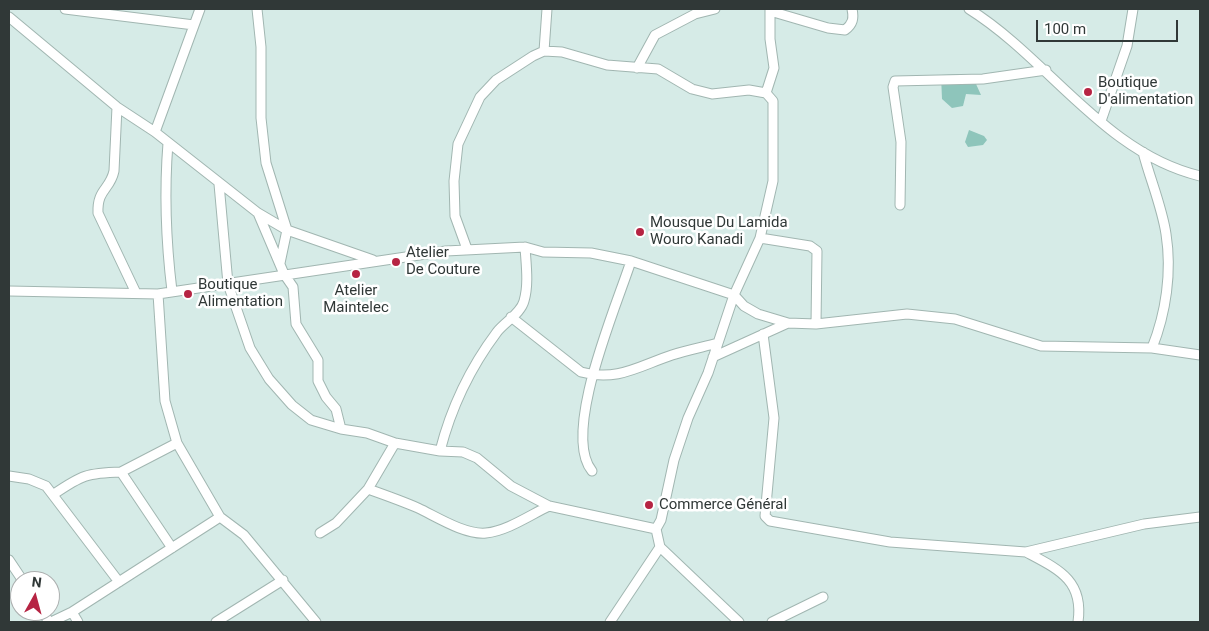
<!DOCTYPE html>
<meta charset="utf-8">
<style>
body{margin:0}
#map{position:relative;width:1209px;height:631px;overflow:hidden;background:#d6ebe7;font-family:Roboto,sans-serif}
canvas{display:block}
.frame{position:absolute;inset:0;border:10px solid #303837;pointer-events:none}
.north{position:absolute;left:10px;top:571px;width:50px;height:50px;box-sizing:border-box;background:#fff;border:1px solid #acafaf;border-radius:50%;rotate:7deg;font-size:14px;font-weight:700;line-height:20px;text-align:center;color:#303837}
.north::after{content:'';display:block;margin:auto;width:18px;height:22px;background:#b62443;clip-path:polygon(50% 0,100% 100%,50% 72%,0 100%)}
.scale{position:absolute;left:1036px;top:20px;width:142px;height:22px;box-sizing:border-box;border:2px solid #303837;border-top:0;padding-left:6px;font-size:15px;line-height:18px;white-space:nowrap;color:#303837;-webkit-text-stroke:4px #fff;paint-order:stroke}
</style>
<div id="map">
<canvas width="1209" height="631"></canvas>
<div class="frame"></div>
<div class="north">N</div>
<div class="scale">100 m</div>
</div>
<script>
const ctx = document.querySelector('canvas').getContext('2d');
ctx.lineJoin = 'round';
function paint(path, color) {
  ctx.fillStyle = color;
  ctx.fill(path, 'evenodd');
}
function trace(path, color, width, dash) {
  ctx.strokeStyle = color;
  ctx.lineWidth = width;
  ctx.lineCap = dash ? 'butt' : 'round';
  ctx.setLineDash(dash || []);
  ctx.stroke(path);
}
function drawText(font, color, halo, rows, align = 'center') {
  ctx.font = font + ' Roboto,sans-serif';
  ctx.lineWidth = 5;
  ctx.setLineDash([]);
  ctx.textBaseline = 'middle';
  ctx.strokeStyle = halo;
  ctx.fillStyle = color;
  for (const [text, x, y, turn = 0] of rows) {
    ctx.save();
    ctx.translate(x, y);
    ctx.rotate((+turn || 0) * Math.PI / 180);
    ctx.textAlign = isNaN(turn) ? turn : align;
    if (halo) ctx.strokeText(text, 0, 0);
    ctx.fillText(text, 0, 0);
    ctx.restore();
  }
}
paint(new Path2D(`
 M964 74 976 84 981 95 966 94 963 106 952 108 942 99 941 75Z
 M969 130 984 136 987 140 983 145 968 147 965 142Z`), '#8ec5bb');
const minor = new Path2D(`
 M65 9 194 25
 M257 9 261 47V118L266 163 287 230 280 263
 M969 9C1049 59 1104 153 1200 176
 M770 11 828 28 845 30C853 24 854 18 852 9
 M9 17 117 107 155 132 258 213 284 274 293 287 296 324 318 360V381L326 397 336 409 341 429
 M544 51 547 9
 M637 68 655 35 695 14 715 9
 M117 107 114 171C110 190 97 189 98 213L136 293
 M1101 121 1127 46 1133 9
 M155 132 200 9
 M168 143C164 193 166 242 172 291
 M1143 152C1150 179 1162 207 1166 234 1172 272 1166 313 1152 348
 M219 184 228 284 250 348 269 379 292 405 311 420 341 429 367 433 395 443 440 451
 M900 205 901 142 893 87 895 81 983 79 1046 70
 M258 213 287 230 373 260
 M760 238 810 246 817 251 816 324
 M525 247C526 264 529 284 524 301 521 313 505 322 497 332 470 368 451 408 440 451L463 452 477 458 511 486 549 506 656 529
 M467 249 455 216 454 181 458 144 480 97 496 80 533 56 544 51 562 52 607 65 658 69 692 89 712 94 749 90 766 93
 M9 291 158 294 446 251 525 247 543 252 591 253 631 261 734 295 744 306 758 314 788 323 816 324 907 314 955 319 1041 346 1152 348 1200 355
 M158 294 165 401 177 443 220 517 244 535 316 622
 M511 317 581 372C617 382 639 366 672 355 687 350 703 347 718 343
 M763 334 774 418 765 516 770 521 890 542 1026 552 1144 524 1200 517
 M713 357 788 323
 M592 471C561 433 617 305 631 261
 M9 476 29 479 46 486 119 582
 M368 489C385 495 402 501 418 508 437 517 465 535 486 533 507 531 530 515 549 506
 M54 494C82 475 87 473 121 472
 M320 533 336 523 368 489 395 443
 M172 548 121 472 177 443
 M1026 552C1058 569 1084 580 1078 622
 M9 560 23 581
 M42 611 49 622
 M72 612 220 517
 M51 622 72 612 78 622
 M216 622 283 580
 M610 622 660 547
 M739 622 660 547 656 529 661 520 674 460 688 418 708 373 734 295 760 238 773 181V101L766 93 774 68 770 39V9
 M772 622 823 597`);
trace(minor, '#a1b6b1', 11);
trace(minor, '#fff', 9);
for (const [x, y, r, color] of [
 [1088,92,5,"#b62443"],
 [640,232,5,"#b62443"],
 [396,262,5,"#b62443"],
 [356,274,5,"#b62443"],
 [188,294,5,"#b62443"],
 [649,505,5,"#b62443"]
]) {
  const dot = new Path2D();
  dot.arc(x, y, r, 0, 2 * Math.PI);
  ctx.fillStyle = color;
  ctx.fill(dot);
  trace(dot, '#fff', 2);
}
drawText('15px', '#303837', '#fff', [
 ["Boutique",1098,83],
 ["D'alimentation",1098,100],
 ["Mousque Du Lamida",650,223],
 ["Wouro Kanadi",650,240],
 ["Atelier",406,253],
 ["De Couture",406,270],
 ["Boutique",198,285],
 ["Alimentation",198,302],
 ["Atelier",356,291,"center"],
 ["Maintelec",356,308,"center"],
 ["Commerce Général",659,505]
], 'left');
</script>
